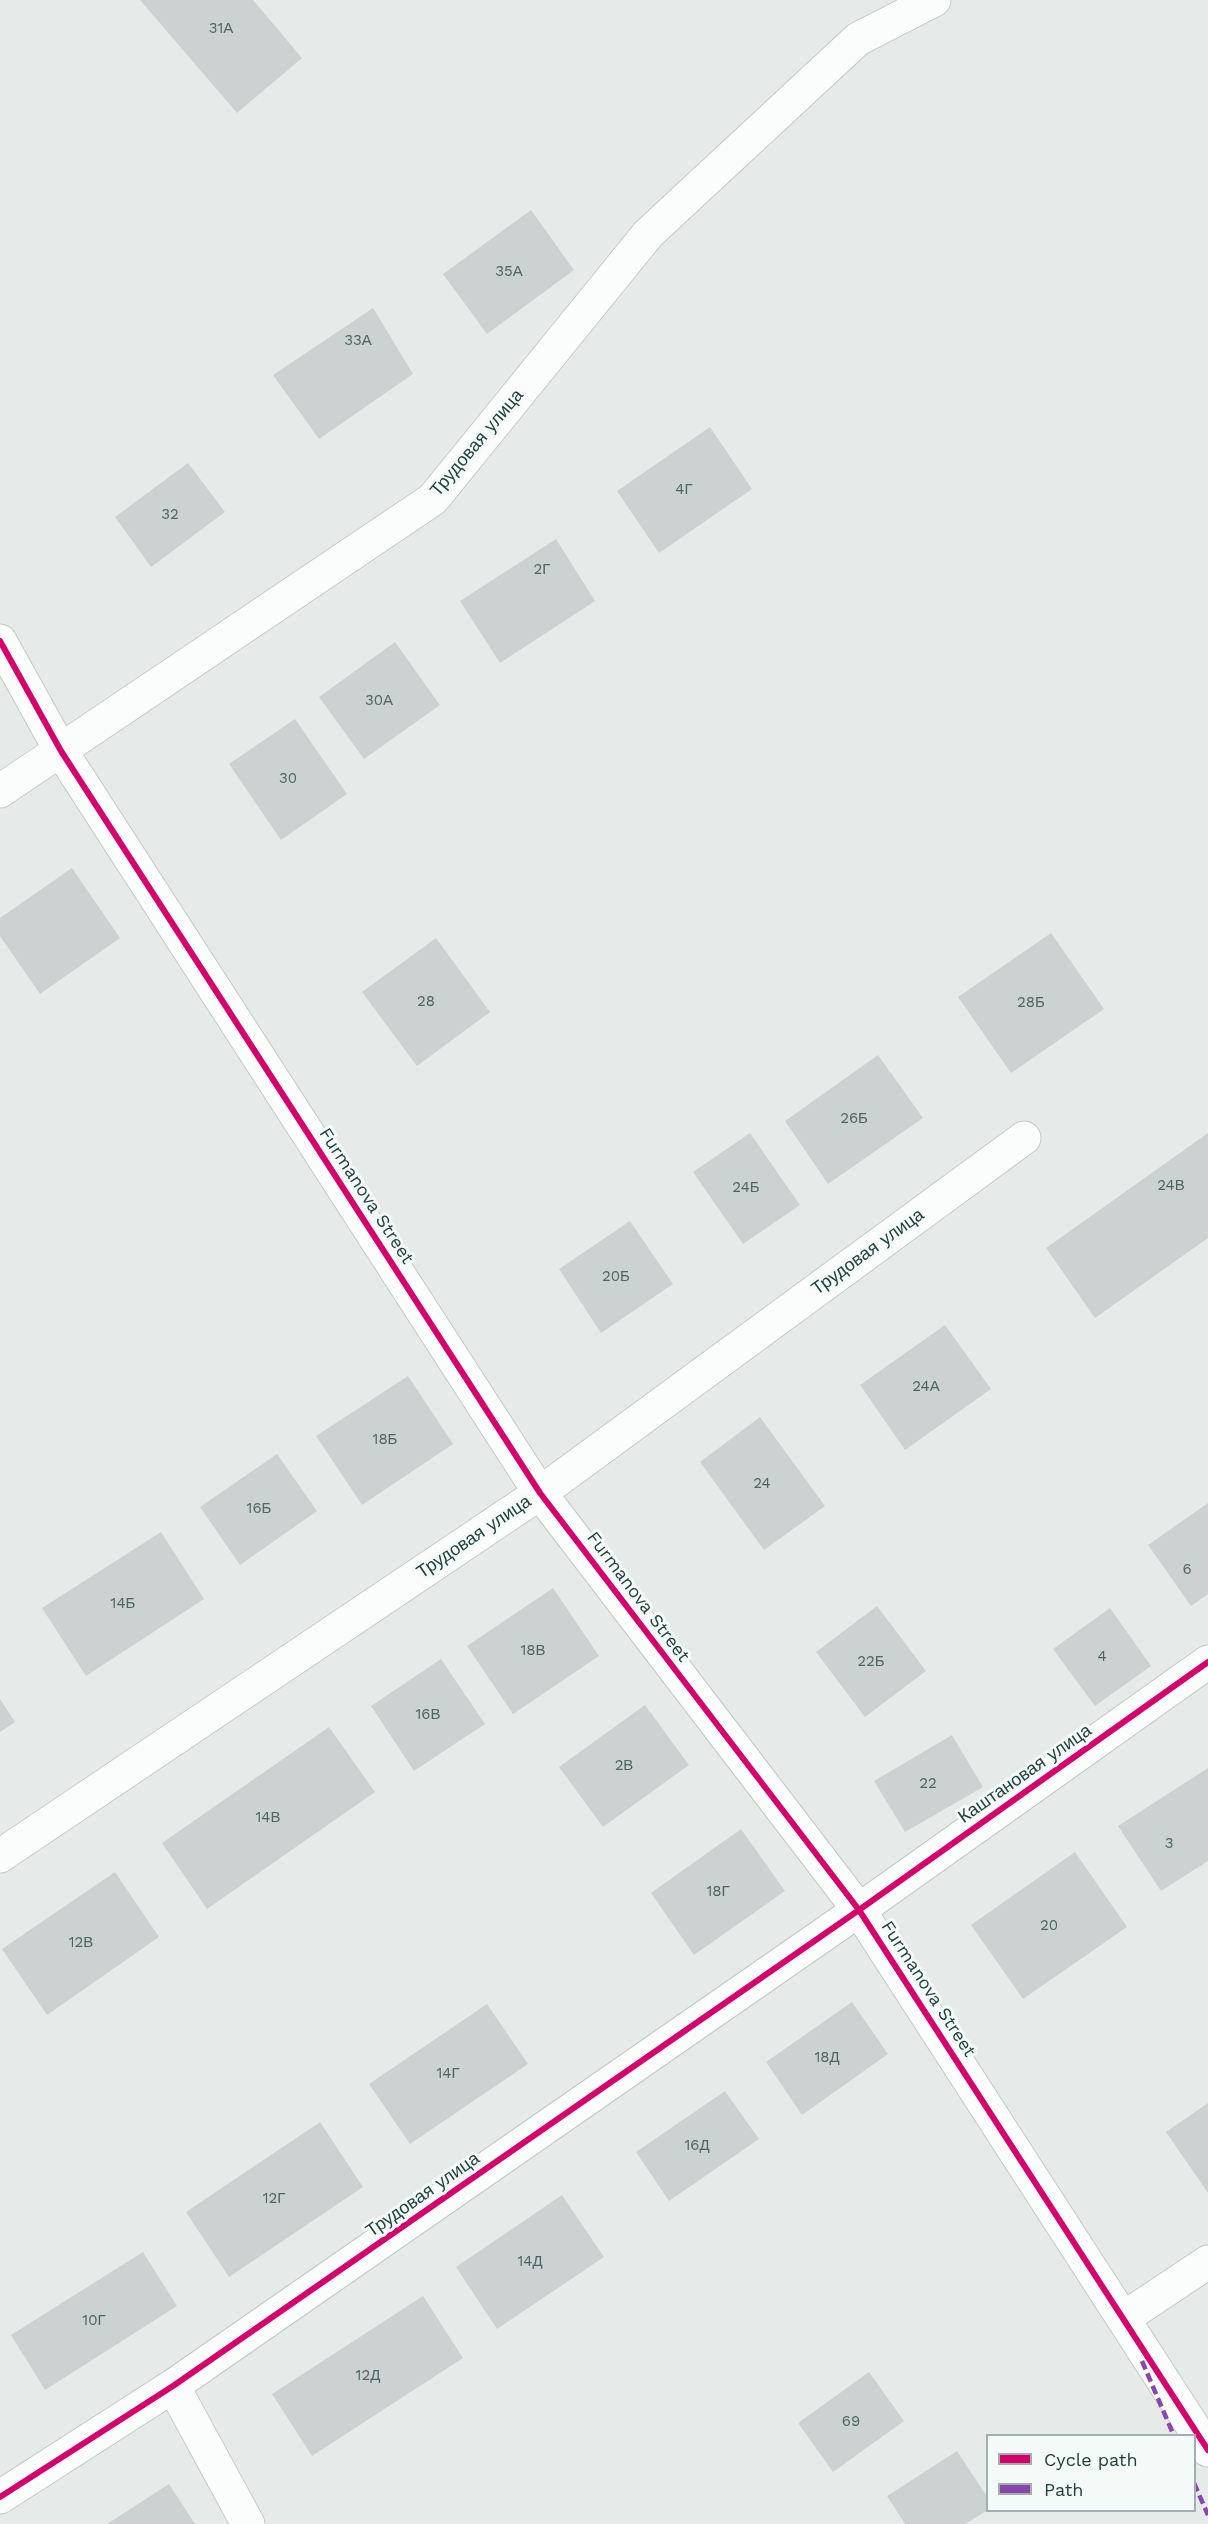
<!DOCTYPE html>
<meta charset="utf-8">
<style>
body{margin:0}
#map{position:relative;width:1208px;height:2524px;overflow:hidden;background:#e6ebea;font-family:"Work Sans",sans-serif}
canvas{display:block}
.legend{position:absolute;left:986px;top:2434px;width:210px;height:78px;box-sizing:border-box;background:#f4faf8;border:2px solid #a0b0ae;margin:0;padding:8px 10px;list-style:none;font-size:18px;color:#21413e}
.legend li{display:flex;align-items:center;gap:12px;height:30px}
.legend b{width:30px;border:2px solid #a0b0ae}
</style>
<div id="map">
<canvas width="1208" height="2524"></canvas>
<ul class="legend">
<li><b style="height:8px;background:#d6006c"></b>Cycle path</li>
<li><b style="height:8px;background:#8e44ad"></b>Path</li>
</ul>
</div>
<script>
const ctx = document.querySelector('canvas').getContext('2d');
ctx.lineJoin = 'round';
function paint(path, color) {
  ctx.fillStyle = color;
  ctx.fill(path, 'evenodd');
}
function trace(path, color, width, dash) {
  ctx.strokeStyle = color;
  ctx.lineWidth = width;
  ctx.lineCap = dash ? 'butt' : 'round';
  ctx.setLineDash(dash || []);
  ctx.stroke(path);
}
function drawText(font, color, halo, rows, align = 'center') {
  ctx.font = font + ' "Work Sans",sans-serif';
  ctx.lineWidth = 6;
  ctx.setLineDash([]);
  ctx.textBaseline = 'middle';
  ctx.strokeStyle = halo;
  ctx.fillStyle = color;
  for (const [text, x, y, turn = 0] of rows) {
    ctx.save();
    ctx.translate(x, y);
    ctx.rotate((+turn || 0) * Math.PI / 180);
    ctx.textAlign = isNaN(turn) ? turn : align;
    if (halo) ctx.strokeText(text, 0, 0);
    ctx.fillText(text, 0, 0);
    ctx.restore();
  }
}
paint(new Path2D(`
 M140 0H253L302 58 237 113Z
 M531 210 574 270 487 334 443 274Z
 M373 308 413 374 319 439 273 375Z
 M710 427 752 489 659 553 617 491Z
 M188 463 225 512 151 567 115 517Z
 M556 539 595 601 500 663 460 601Z
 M395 642 440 705 364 759 319 697Z
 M295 719 347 794 281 840 229 764Z
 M72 868 120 938 40 994 0 936V918Z
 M1051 933 1104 1009 1011 1073 958 997Z
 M436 938 490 1012 417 1066 362 992Z
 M878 1055 923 1118 828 1184 785 1121Z
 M750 1133 800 1205 743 1244 693 1172Z
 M1208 1133V1238L1095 1318 1046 1248Z
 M630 1221 673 1284 601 1333 559 1269Z
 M945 1325 991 1389 905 1450 860 1385Z
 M408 1376 453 1444 362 1505 316 1436Z
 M760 1417 825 1506 764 1550 700 1462Z
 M277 1454 317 1511 240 1565 200 1507Z
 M1208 1503V1594L1191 1606 1148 1545Z
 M161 1532 204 1599 86 1676 42 1608Z
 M553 1588 599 1656 513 1714 467 1646Z
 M877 1606 926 1671 865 1717 816 1652Z
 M1110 1608 1151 1666 1095 1706 1053 1649Z
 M441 1659 485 1724 414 1771 371 1706Z
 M0 1699 15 1722 0 1732Z
 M645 1705 689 1765 603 1827 559 1767Z
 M329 1727 375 1792 207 1909 162 1843Z
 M952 1735 983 1787 905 1832 874 1781Z
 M1208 1768V1861L1161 1891 1118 1826Z
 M741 1829 785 1891 694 1955 651 1893Z
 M1075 1852 1127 1927 1023 1999 971 1925Z
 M115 1872 159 1937 47 2015 2 1949Z
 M852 2002 888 2054 802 2115 766 2062Z
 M487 2004 528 2064 410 2144 369 2084Z
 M725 2091 759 2139 669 2201 636 2152Z
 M1208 2103V2193L1166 2132Z
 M320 2122 363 2187 229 2277 186 2212Z
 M562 2195 604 2257 497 2329 456 2267Z
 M143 2252 177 2306 45 2390 11 2335Z
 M423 2296 463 2358 312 2456 272 2394Z
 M869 2372 904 2421 833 2472 798 2423Z
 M957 2451 988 2498V2510L965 2524H905L887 2496Z
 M169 2484 195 2524H107Z`), '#ccd2d1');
const minor = new Path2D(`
 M0 641 61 751 540 1493 859 1910 1208 2450
 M0 791 433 499 648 234 858 39 934 0
 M0 1856 540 1493 1024 1138
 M1124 2318 1208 2262
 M173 2386 248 2524
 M0 2497 173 2386 859 1910 1208 1662`);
trace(minor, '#c3c8c7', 35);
trace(minor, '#fbfcfc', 33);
trace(new Path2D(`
 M1142 2361 1174 2436
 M1194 2483 1208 2515`), '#8e44ad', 4.5, [9, 4.5]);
trace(new Path2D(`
 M0 641 61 751 540 1493 859 1910 1208 2450
 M0 2497 173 2386 859 1910 1208 1662`), '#d6006c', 6);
drawText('15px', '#4d6664', null, [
 ["31А",221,29],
 ["35А",509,272],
 ["33А",358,341],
 ["4Г",684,490],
 ["32",170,515],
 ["2Г",542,570],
 ["30А",379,701],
 ["30",288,779],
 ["28",426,1002],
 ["28Б",1031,1003],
 ["26Б",854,1119],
 ["24В",1171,1186],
 ["24Б",746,1188],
 ["20Б",616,1277],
 ["24А",926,1387],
 ["18Б",385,1440],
 ["24",762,1484],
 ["16Б",259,1509],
 ["6",1187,1570],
 ["14Б",123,1604],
 ["18В",533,1651],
 ["4",1102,1657],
 ["22Б",871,1662],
 ["16В",428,1715],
 ["2В",624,1766],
 ["22",928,1784],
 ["14В",268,1818],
 ["3",1169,1844],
 ["18Г",718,1892],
 ["20",1049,1926],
 ["12В",81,1943],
 ["18Д",827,2058],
 ["14Г",448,2074],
 ["16Д",697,2146],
 ["12Г",274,2199],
 ["14Д",530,2262],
 ["10Г",94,2321],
 ["12Д",368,2376],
 ["69",851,2422]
]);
drawText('18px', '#21413e', '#f4faf8', [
 ["Трудовая улица",477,443,-50],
 ["Furmanova Street",366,1196,57],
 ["Трудовая улица",868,1252,-36],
 ["Трудовая улица",474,1537,-34],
 ["Furmanova Street",638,1597,53],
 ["Каштановая улица",1025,1774,-35],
 ["Furmanova Street",928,1989,57],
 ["Трудовая улица",423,2195,-35]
]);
</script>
